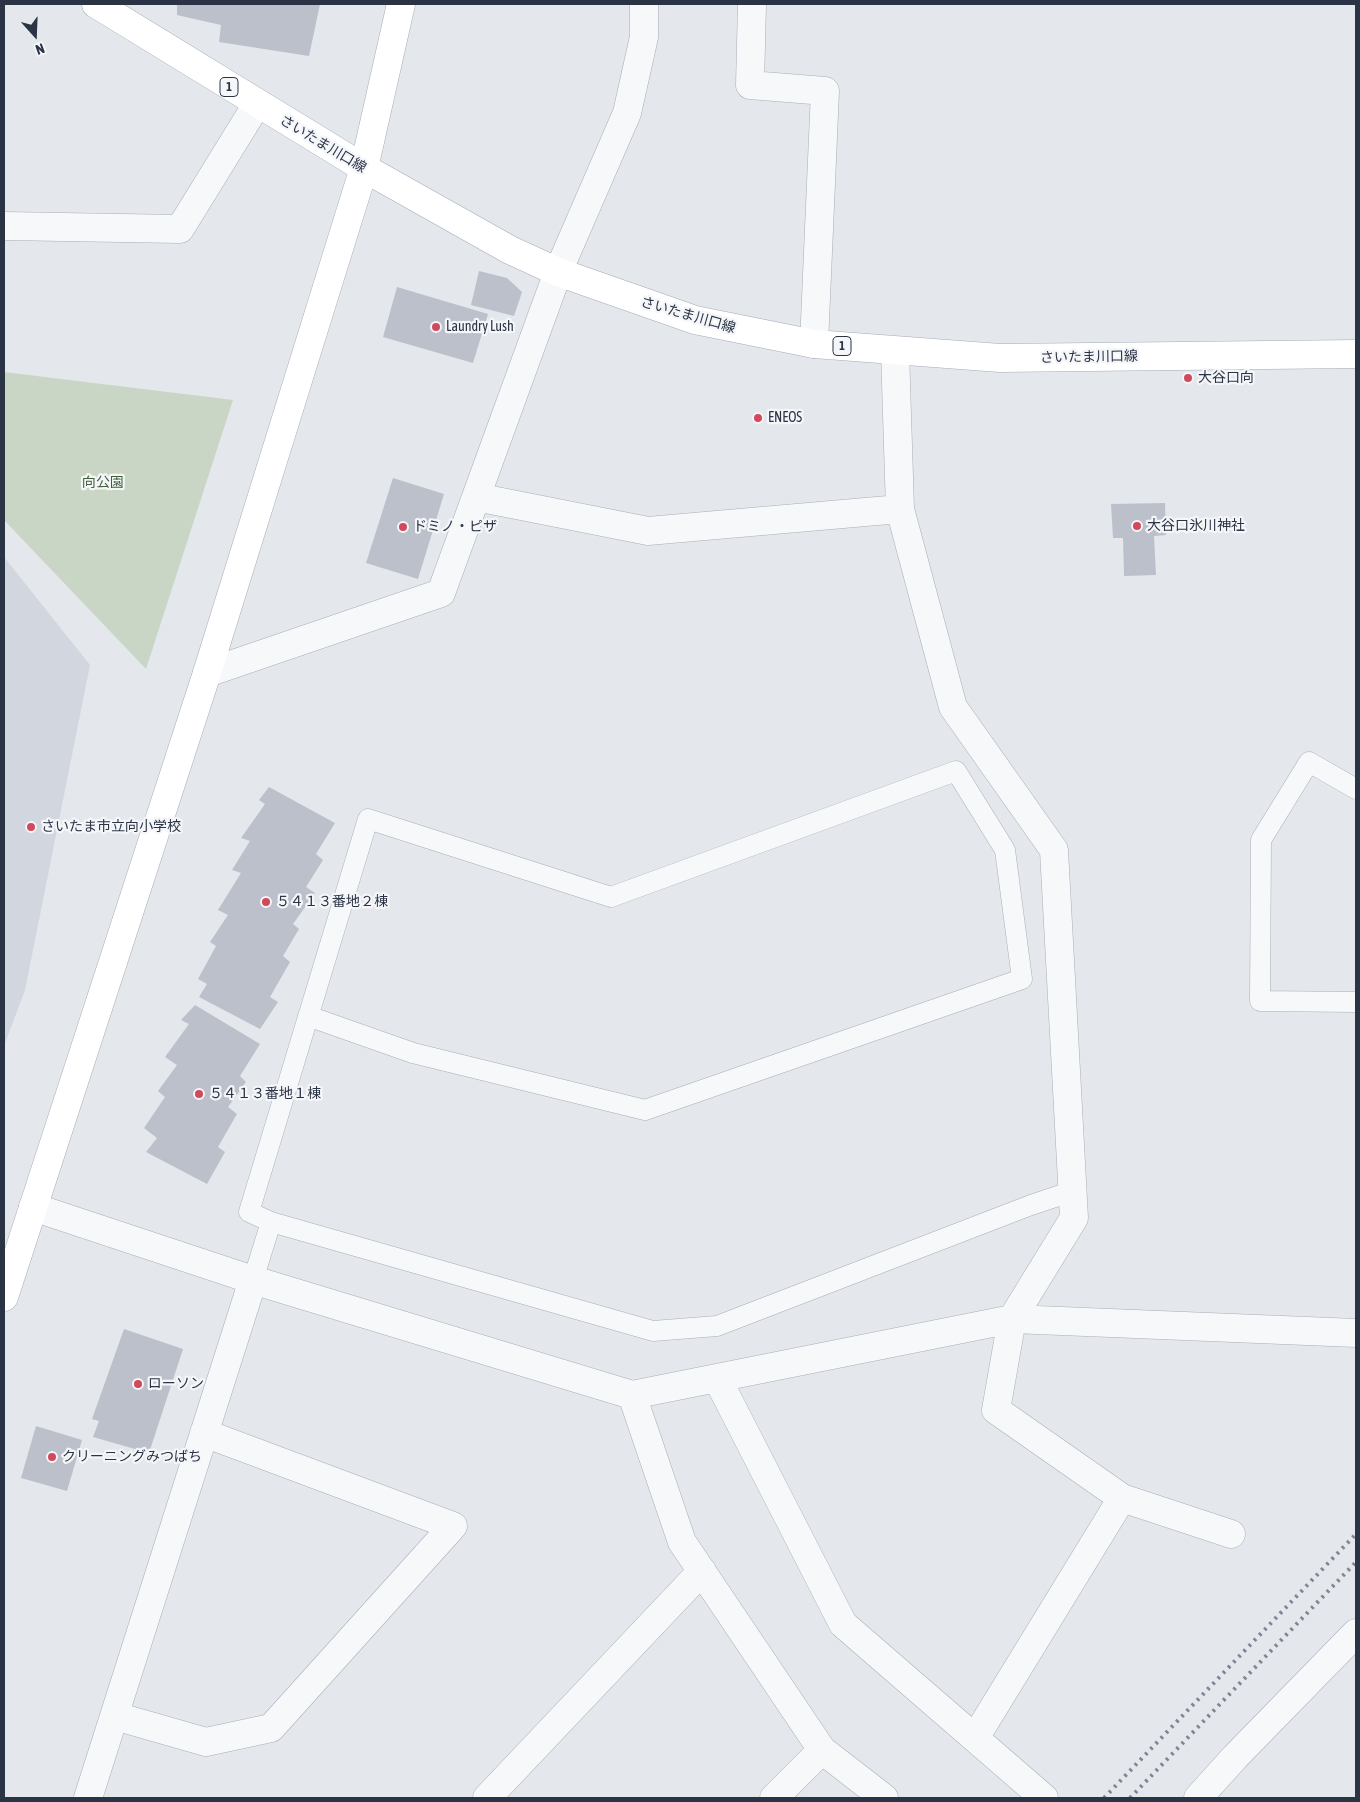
<!DOCTYPE html>
<meta charset="utf-8">
<style>
body{margin:0}
#map{position:relative;width:1360px;height:1802px;overflow:hidden;background:#e4e7ec;font-family:"Asap Condensed",sans-serif}
canvas{display:block}
.frame{position:absolute;inset:0;border:5px solid #2b3445;pointer-events:none}
.north{position:absolute;left:10px;top:10px;width:50px;height:50px;-webkit-text-stroke:4px #f4f6f9;paint-order:stroke;rotate:160deg;font-size:14px;font-weight:700;line-height:20px;text-align:center;color:#2b3445}
.north::after{content:'';display:block;margin:auto;width:18px;height:22px;background:#2b3445;clip-path:polygon(50% 0,100% 100%,50% 72%,0 100%)}
</style>
<div id="map">
<canvas width="1360" height="1802"></canvas>
<div class="frame"></div>
<div class="north">N</div>
</div>
<script>
const ctx = document.querySelector('canvas').getContext('2d');
ctx.lineJoin = 'round';
function paint(path, color) {
  ctx.fillStyle = color;
  ctx.fill(path, 'evenodd');
}
function trace(path, color, width, dash) {
  ctx.strokeStyle = color;
  ctx.lineWidth = width;
  ctx.lineCap = dash ? 'butt' : 'round';
  ctx.setLineDash(dash || []);
  ctx.stroke(path);
}
function drawText(font, color, halo, rows, align = 'center') {
  ctx.font = font + ' "Asap Condensed","Noto Sans JP",sans-serif';
  ctx.lineWidth = 4.5;
  ctx.setLineDash([]);
  ctx.textBaseline = 'middle';
  ctx.strokeStyle = halo;
  ctx.fillStyle = color;
  for (const [text, x, y, turn = 0] of rows) {
    ctx.save();
    ctx.translate(x, y);
    ctx.rotate((+turn || 0) * Math.PI / 180);
    ctx.textAlign = isNaN(turn) ? turn : align;
    if (halo) ctx.strokeText(text, 0, 0);
    ctx.fillText(text, 0, 0);
    ctx.restore();
  }
}
paint(new Path2D(`
 M4 557 90 665 25 990 4 1046Z`), '#d2d6de');
paint(new Path2D(`
 M4 372 233 400 146 669 4 520Z`), '#c9d6c5');
paint(new Path2D(`
 M177 4H320L309 56 219 42 221 25 177 15Z
 M479 271 507 278 522 292 514 316 471 305Z
 M397 287 488 314 473 363 383 337Z
 M393 478 444 494 418 579 366 563Z
 M1165 503 1166 535 1154 536 1156 575 1124 576 1123 538H1113L1111 504Z
 M269 787 335 823 316 854 323 860 306 887 315 893 293 924 299 929 283 956 290 962 270 997 278 1002 260 1029 199 997 207 984 198 979 216 946 210 942 228 915 218 910 241 873 232 870 250 841 241 838 265 804 259 800Z
 M195 1005 260 1044 240 1076 246 1082 228 1107 237 1114 218 1147 225 1152 207 1184 146 1152 157 1138 144 1128 165 1097 158 1091 177 1065 165 1057 189 1024 181 1020Z
 M124 1329 183 1349 149 1453 93 1437 99 1421 92 1419Z
 M36 1426 82 1440 67 1491 21 1478Z`), '#bbc0ca');
const lane = new Path2D(`
 M1356 789 1309 762 1261 840 1260 1001 1356 1002
 M308 1016 413 1053 645 1110 1022 979 1005 850 956 771 611 897 368 819 249 1212 271 1222 653 1331 717 1326 1031 1205 1073 1191
 M253 1280 271 1222`);
const street = new Path2D(`
 M752 4 750 85 825 91 814 344
 M4 226 180 229 257 104
 M895 351 900 509 953 707 1054 850 1074 1218 1012 1319 996 1410 1122 1498 1231 1534
 M476 497 648 531 900 509
 M207 673 441 593 558 272 627 113 644 37V4
 M33 1207 253 1280 632 1395 1012 1319 1356 1333
 M717 1378 843 1624 1044 1798
 M632 1395 682 1542 822 1750 884 1798
 M115 1716 206 1742 271 1728 453 1526 204 1433
 M975 1738 1122 1498
 M88 1798 253 1280
 M487 1798 702 1571
 M774 1798 822 1750
 M1198 1798 1235 1757 1356 1633`);
const secondary = new Path2D(`
 M4 1297 207 673 364 168 401 4`);
const primary = new Path2D(`
 M96 4 364 168 510 250 558 272 695 320 814 344 1000 358 1356 354`);
trace(lane, '#a9aeb7', 21);
trace(street, '#a9aeb7', 29);
trace(secondary, '#a9aeb7', 29);
trace(primary, '#a3abb8', 29);
trace(lane, '#f7f8fa', 20);
trace(street, '#f7f8fa', 28);
trace(secondary, '#fff', 28);
trace(primary, '#fff', 28);
trace(new Path2D(`
 M1104 1798 1356 1534
 M1130 1798 1356 1562`), '#7d8696', 4, [2.5, 5]);
for (const [x, y, r, color] of [
 [436,327,5,"#d1495b"],
 [1188,378,5,"#d1495b"],
 [758,418,5,"#d1495b"],
 [1137,526,5,"#d1495b"],
 [403,527,5,"#d1495b"],
 [31,827,5,"#d1495b"],
 [266,902,5,"#d1495b"],
 [199,1094,5,"#d1495b"],
 [138,1384,5,"#d1495b"],
 [52,1457,5,"#d1495b"]
]) {
  const dot = new Path2D();
  dot.arc(x, y, r, 0, 2 * Math.PI);
  ctx.fillStyle = color;
  ctx.fill(dot);
  trace(dot, '#f4f6f9', 2);
}
for (const [x, y, w] of [
 [229,87,18],
 [842,346,18]
]) {
  const box = new Path2D();
  box.roundRect(x - w / 2, y - 9.5, w, 19, 4);
  ctx.fillStyle = '#f4f6f9';
  ctx.fill(box);
  trace(box, '#2b3445', 1);
}
drawText('bold 12px', '#2b3445', null, [
 ["1",229,87],
 ["1",842,346]
]);
drawText('14px', '#2b3445', '#f4f6f9', [
 ["さいたま川口線",323,144,31],
 ["さいたま川口線",688,315,16],
 ["さいたま川口線",1089,357,-1]
]);
drawText('14px', '#2b3445', '#f4f6f9', [
 ["Laundry Lush",446,327],
 ["大谷口向",1198,378],
 ["ENEOS",768,418],
 ["大谷口氷川神社",1147,526],
 ["ドミノ・ピザ",413,527],
 ["さいたま市立向小学校",41,827],
 ["５４１３番地２棟",276,902],
 ["５４１３番地１棟",209,1094],
 ["ローソン",148,1384],
 ["クリーニングみつばち",62,1457]
], 'left');
drawText('14px', '#3f6138', '#f4f6f9', [
 ["向公園",103,483]
]);
</script>
